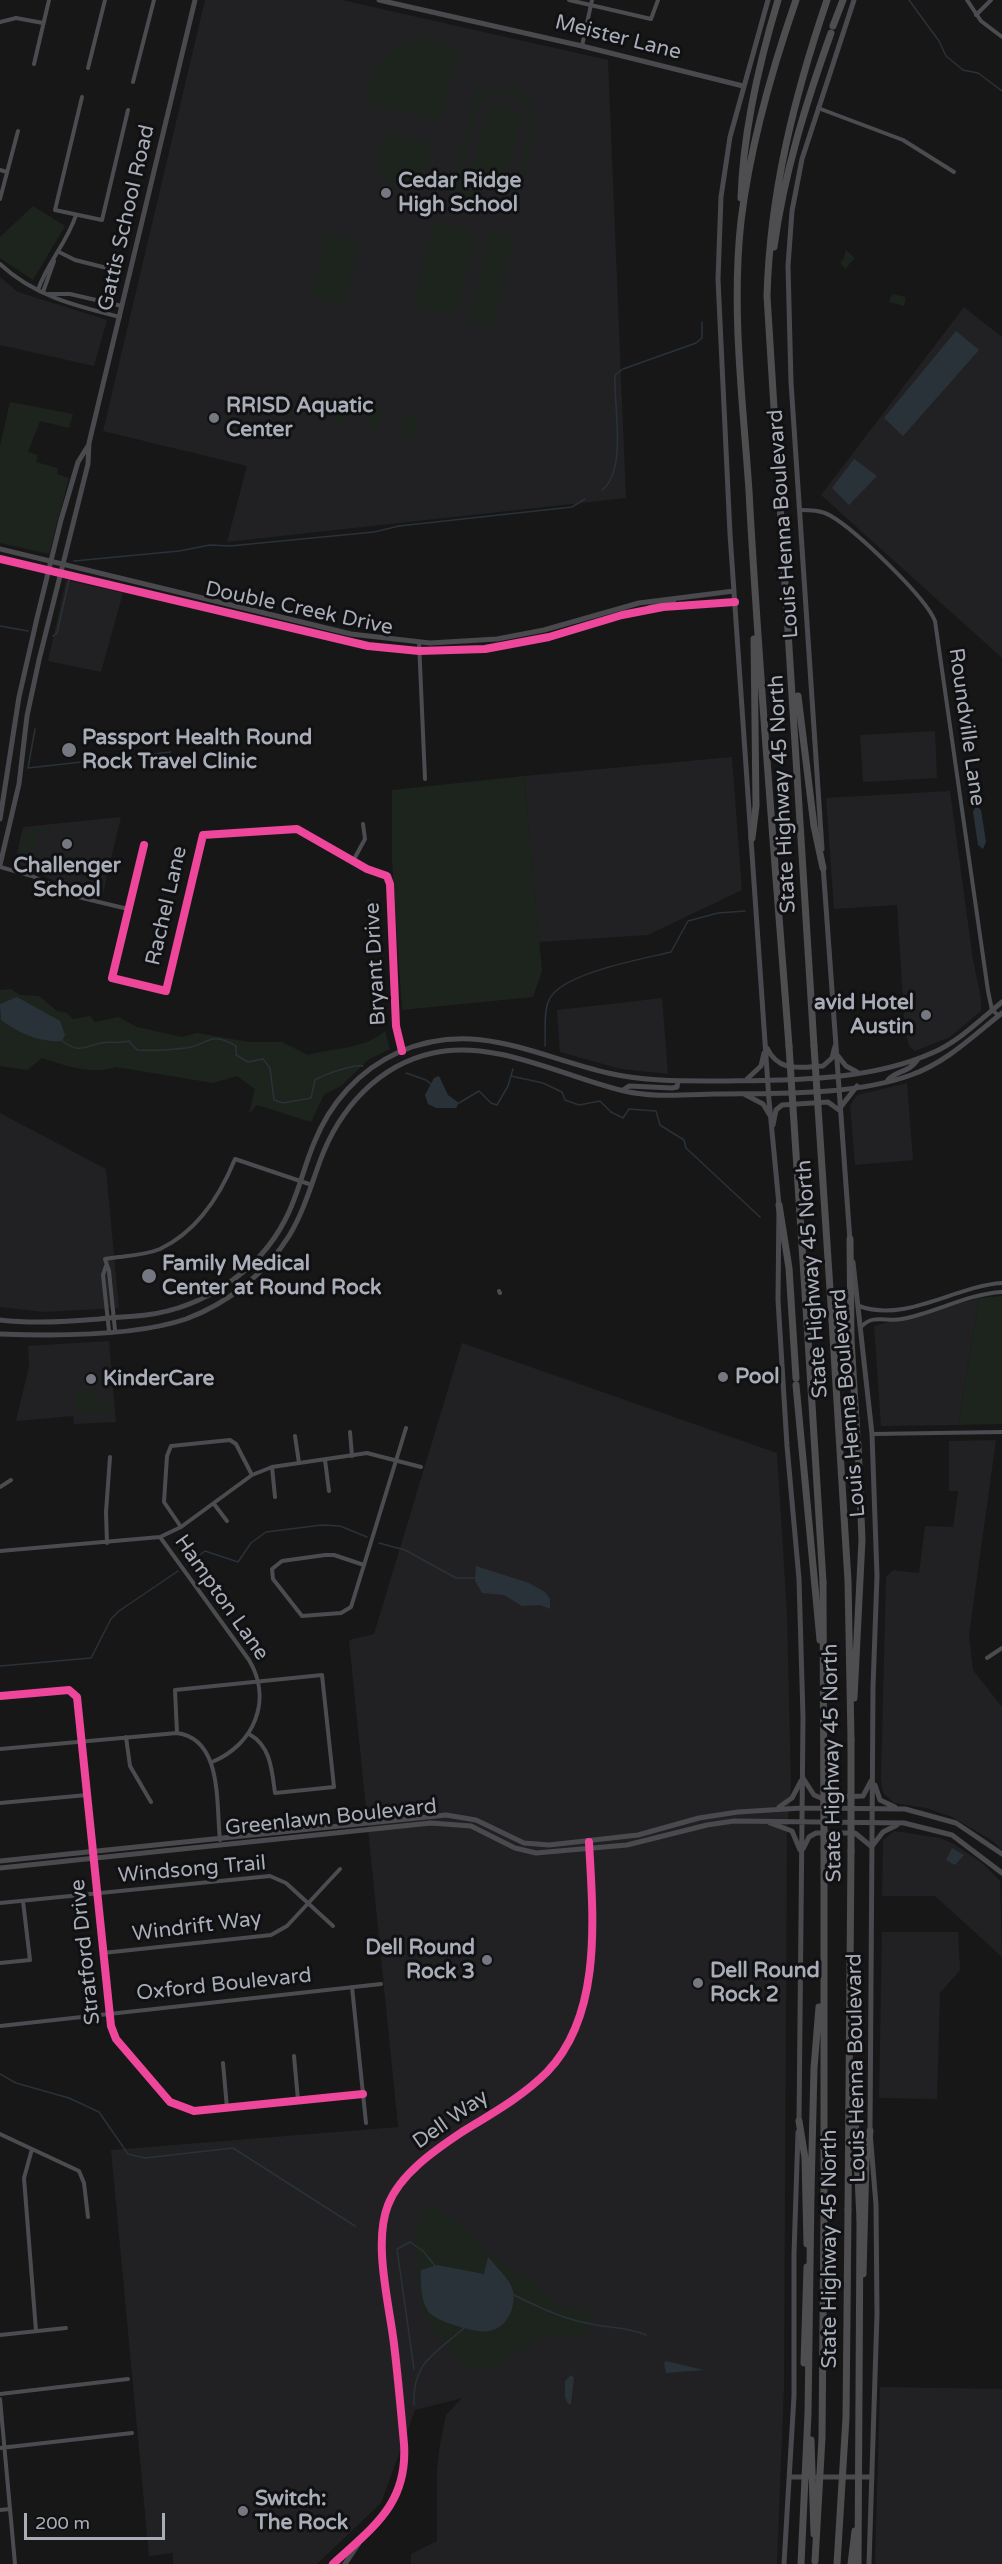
<!DOCTYPE html>
<style>
body{margin:0}
#map{position:relative;width:1002px;height:2564px;overflow:hidden;background:#171717;font-family:"Varela Round",sans-serif}
canvas{display:block}
.scale{position:absolute;left:24px;top:2513px;width:141px;height:27px;box-sizing:border-box;border:3px solid #a8adb8;border-top:0;padding-left:8px;font-size:18px;line-height:21px;white-space:nowrap;color:#a8adb8;-webkit-text-stroke:4px #111113;paint-order:stroke}
</style>
<div id="map">
<canvas width="1002" height="2564"></canvas>
<div class="scale">200 m</div>
</div>
<script>
const ctx = document.querySelector('canvas').getContext('2d');
ctx.lineJoin = 'round';
function paint(path, color) {
  ctx.fillStyle = color;
  ctx.fill(path, 'evenodd');
}
function trace(path, color, width, dash) {
  ctx.strokeStyle = color;
  ctx.lineWidth = width;
  ctx.lineCap = dash ? 'butt' : 'round';
  ctx.setLineDash(dash || []);
  ctx.stroke(path);
}
function drawText(font, color, halo, rows, align = 'center') {
  ctx.font = font + ' "Varela Round",sans-serif';
  ctx.lineWidth = 6;
  ctx.setLineDash([]);
  ctx.textBaseline = 'middle';
  ctx.strokeStyle = halo;
  ctx.fillStyle = color;
  for (const [text, x, y, turn = 0] of rows) {
    ctx.save();
    ctx.translate(x, y);
    ctx.rotate((+turn || 0) * Math.PI / 180);
    ctx.textAlign = isNaN(turn) ? turn : align;
    if (halo) ctx.strokeText(text, 0, 0);
    ctx.fillText(text, 0, 0);
    ctx.restore();
  }
}
paint(new Path2D(`
 M205 0H342L608 60 626 498 227 542 247 466 103 431Z
 M0 277 18 292 107 320 94 366 0 345Z
 M964 307 1002 337V658L821 495Z
 M66 580 123 593 101 672 48 661Z
 M935 731 937 778 863 782 860 735Z
 M732 757 742 890 648 935 539 942 524 776Z
 M950 791 973 960 981 998V1011L950 1037 915 1051 909 1046 905 1032 897 905 834 909 826 798Z
 M121 817 102 898 76 891 15 862 23 827Z
 M662 998 668 1074 621 1069 560 1052 557 1010Z
 M907 1083 913 1160 855 1165 850 1106 857 1095Z
 M0 1113 106 1169 119 1308 44 1312 0 1307Z
 M979 1298 958 1425 881 1426 874 1326Z
 M109 1341 116 1422 74 1424 73 1416 16 1421 29 1366 28 1346Z
 M462 1343 777 1453 787 1613 791 1785 787 1834 784 2387 777 2564H411V2554L437 2541V2470L440 2444 446 2415 462 2398 415 2410 381 2503 317 2564H173V2553L149 2556 111 2150 398 2127 349 1640 374 1634Z
 M996 1440 969 1635 973 1670 1002 1707V1850L993 1841 952 1817 926 1808 894 1803 883 1793 881 1779 886 1577 893 1570 919 1573 925 1526 953 1527 958 1491H949V1441Z
 M894 1831 940 1838 954 1844 982 1863 1000 1881 1002 1957 935 1896H882L883 1840Z
 M882 1932H958L960 1970 940 1993 937 2099 879 2098Z
 M880 2387 1002 2389V2564H875Z`), '#212123');
paint(new Path2D(`
 M430 38 459 48 443 116 436 120 368 104C364 67 393 39 430 38Z
 M500 87C521 87 536 101 535 123 531 151 524 213 485 207 473 205 465 197 459 187L458 191 452 190 476 88 482 90 481 94ZM505 93C540 99 527 134 521 158 519 169 518 184 509 193 502 200 493 202 483 200L467 188C459 173 471 113 483 101 489 95 497 93 505 93Z
 M488 105 522 113 504 189 470 181Z
 M385 132 429 142 431 146 421 190 397 188 381 175 376 157Z
 M33 206 65 226 33 280 0 258V237Z
 M434 222 476 232 456 316 414 306Z
 M490 232 514 237 492 328 468 322Z
 M326 233 360 242 344 305 311 297Z
 M846 250 855 258 845 269 840 262 843 260Z
 M892 294 906 297 904 306 889 302Z
 M335 396 349 400 343 425 338 424V420L330 418Z
 M10 402 73 414 69 428 40 421 28 452 38 455 36 462 58 468 57 474 69 478 49 554 0 543V446Z
 M370 405 384 408 378 433 365 426Z
 M405 413 419 417 413 442 408 440 409 437 400 435Z
 M524 776 542 971 533 997 402 1010 392 859V790Z
 M39 828 51 829 50 835 38 831 32 858 19 855 25 829Z
 M367 899 379 901V915L365 912Z
 M11 989 20 995 39 996 57 1011 67 1013 73 1019 90 1016 95 1022 118 1017 137 1027 182 1037 197 1033 249 1042H282L308 1055C336 1047 363 1050 385 1031L390 1049 368 1060 342 1085 324 1095 311 1122 257 1105 249 1114 255 1089 237 1076 213 1083 116 1067C91 1075 67 1066 42 1058L27 1070 0 1066V990Z
 M1002 1296V1424L958 1425 979 1298Z
 M94 1389 95 1401 108 1400 110 1411 77 1414 75 1390Z
 M428 2202 465 2229 484 2252 528 2278 556 2304 592 2312 588 2335 538 2338 500 2366 466 2370 429 2325 420 2307 415 2236 418 2222Z`), '#1d241e');
paint(new Path2D(`
 M956 331 979 350 903 436 884 418Z
 M854 459 877 476 849 505 832 488Z
 M976 806 981 810 986 842 983 849 978 845 973 812Z
 M17 997 60 1021 65 1035 62 1041C41 1043 18 1033 1 1020L0 1004Z
 M439 1076 448 1095 459 1103 456 1108H436L428 1104 425 1095 434 1078Z
 M476 1566 529 1583 545 1592 550 1599V1609L540 1605 522 1606 504 1595 482 1593 475 1581Z
 M952 1848 964 1855 955 1865 946 1860Z
 M488 2257C495 2266 511 2280 513 2291 516 2308 507 2328 489 2331 477 2334 434 2321 428 2311 421 2301 420 2281 421 2270L437 2265 484 2274Z
 M666 2361 704 2370 666 2373 664 2363Z
 M571 2375 574 2378 571 2404H568L565 2397V2381Z`), '#2a3239');
trace(new Path2D(`
 M909 0 939 41 946 56 963 70 978 73 1002 91
 M602 490C628 470 613 403 615 375L623 369 696 343 702 338V322
 M74 561 179 551 210 545 230 546 374 532 399 526 572 507 585 499
 M0 626 28 631
 M53 636 57 633 69 580
 M35 729 28 768 171 752
 M61 1040C79 1054 83 1047 101 1043 110 1041 119 1044 129 1041L137 1050C154 1051 169 1050 186 1048 209 1045 209 1030 236 1046V1055L248 1062 263 1059 270 1068 274 1100 283 1103 311 1098 315 1080C325 1074 354 1064 363 1066
 M545 1046C546 1033 543 1012 549 1000 561 973 643 959 671 952L688 921 718 913 745 911
 M406 1073 426 1080 432 1085
 M511 1076 543 1083 562 1092 565 1100 579 1105 600 1101 611 1112 623 1118 629 1109 656 1111 660 1125 684 1140 686 1148 760 1217
 M459 1103 479 1091 491 1103 497 1105 508 1086 513 1069
 M379 1543 405 1550 456 1578H476
 M187 1564 205 1551 238 1562 251 1543 266 1532 322 1525 340 1526 367 1537
 M0 1666 91 1658 111 1619 119 1611 178 1571
 M0 2074 16 2083 69 2098 99 2112 128 2154 145 2158 233 2148 355 2226
 M512 2294C538 2307 563 2319 591 2324 609 2328 628 2327 646 2335
 M414 2369 397 2249 410 2242 423 2251 435 2266
 M414 2405C412 2362 435 2354 464 2328`), '#2a3239', 1.5);
trace(new Path2D(`
 M569 0 651 19 658 0
 M967 0 981 21 1002 37
 M976 15 991 0
 M0 22 16 18 43 23
 M582 46 592 0
 M34 64 49 0
 M88 68 105 0
 M133 82 154 0
 M82 97 55 210 102 220 128 110
 M818 108 903 140 954 172
 M0 170 7 172
 M0 199 18 131
 M59 252 75 260 107 268
 M0 264C34 296 76 306 120 317
 M38 290C47 263 67 243 76 215
 M43 292 54 261
 M49 294H70L122 306
 M799 510C810 510 821 510 831 516 855 530 925 596 935 621L988 991 992 1010 998 1015
 M649 607 674 601
 M419 642 425 779
 M144 845 112 978 166 991 203 835 297 829 367 869 387 876 390 884 396 1026 402 1051
 M353 861 365 839 363 824
 M0 867 32 876 78 897 128 909
 M106 1266 103 1275 109 1331
 M499 1291 500 1293
 M859 1306C906 1323 955 1286 1002 1283
 M862 1326C873 1314 887 1322 902 1319 936 1313 966 1294 1002 1292
 M115 1330 109 1271 105 1259C123 1256 143 1256 160 1249 198 1231 220 1196 235 1159L312 1185
 M350 1432 352 1456
 M872 1434 1002 1432
 M295 1436 299 1463
 M325 1460 329 1491
 M272 1467 275 1497
 M0 1487 11 1480
 M214 1504 227 1521
 M181 1527 164 1502 167 1456 171 1446 230 1440 236 1444 252 1475
 M160 1537 249 1660C273 1700 254 1745 212 1762
 M107 1543 106 1512 110 1457
 M0 1551 160 1537 181 1527 252 1475 272 1467 367 1453 421 1467
 M325 1555H334L364 1565 351 1607 341 1613 302 1616 273 1579 272 1569 282 1561Z
 M364 1565 406 1428
 M987 1658 1002 1648
 M0 1696 69 1690 77 1697 111 2026 116 2039 170 2102 194 2111 363 2094
 M177 1733 175 1690 322 1675 334 1787 275 1793C272 1771 271 1746 249 1734
 M126 1737 130 1766 151 1802
 M0 1749 177 1733C223 1739 216 1805 220 1840
 M0 1803 87 1795
 M0 1903 270 1876 286 1883 333 1926
 M103 1953 271 1935 287 1926 340 1869
 M0 1963 30 1960 23 1901
 M352 1987 366 2123
 M0 2026 381 1984
 M294 2056 298 2100
 M223 2063 227 2108
 M0 2134 79 2171 84 2183 88 2217
 M32 2149 24 2178 36 2331
 M0 2335 66 2328
 M0 2394 128 2379
 M0 2399 15 2564
 M0 2448 132 2433
 M0 2510 10 2509`), '#4b4c50', 4);
trace(new Path2D(`
 M379 0 582 46 743 86
 M768 0 730 137 721 197 718 279 730 534 769 1100 779 1205 778 1300 787 1446 799 1579 803 1717 799 2122
 M0 549 351 634 430 643 497 639 544 630 639 603 734 591
 M0 559 368 646 419 651 485 649 549 637 622 615 663 607 735 602
 M0 819 19 697 37 618 61 520 78 462 88 446
 M822 849 791 382 788 266 792 211 802 159 854 0
 M0 865 19 784 27 716 39 660 88 464 89 443 195 0
 M823 865 850 1241
 M767 1048C779 1073 800 1067 823 1066L832 1058 835 1046
 M838 1056 846 1066 857 1072
 M747 1079 761 1066 764 1053
 M888 1080C898 1069 908 1074 918 1059
 M623 1090 629 1086 672 1088 677 1087 678 1081
 M744 1094 763 1104 769 1114
 M840 1108 857 1086
 M773 1125 776 1110 782 1105 828 1102 839 1110
 M853 1262 872 1434 877 1576 873 1687 870 2131 876 2205 877 2314 869 2564
 M0 1320C33 1324 66 1322 99 1319 115 1317 130 1317 146 1315 203 1308 259 1271 285 1220 298 1196 303 1169 314 1143 330 1103 359 1070 399 1052 475 1019 535 1056 608 1073 647 1082 685 1081 724 1081 792 1080 869 1081 932 1053 958 1042 980 1020 1002 1002
 M0 1334C53 1336 136 1336 186 1319 227 1304 266 1273 289 1236 303 1213 311 1186 320 1161 339 1109 378 1065 433 1053 493 1039 563 1076 620 1090 650 1098 683 1095 714 1094 775 1093 853 1096 911 1075 947 1062 973 1036 1002 1013
 M803 1778 814 1795 821 1798 863 1796 871 1781
 M875 1785 880 1800 895 1807
 M779 1807 792 1798 801 1781
 M770 1823 792 1831 800 1850
 M873 1845 883 1832 897 1825
 M803 1849 809 1837 816 1833H855L872 1847
 M0 1861 446 1815 476 1820 524 1843 549 1845 638 1835 699 1818 738 1812 802 1808 905 1809 956 1823 1002 1854
 M0 1868 431 1823 471 1826 515 1848 536 1853 627 1845 707 1825 734 1821 904 1823 952 1835 1002 1873
 M791 2477H808
 M817 2477H872
 M333 2564C373 2527 408 2504 404 2444 401 2411 398 2377 394 2344 389 2303 373 2244 388 2205 400 2174 435 2150 462 2132 491 2114 522 2097 547 2072 603 2014 593 1921 589 1847
 M345 2564 359 2543
 M784 2564 794 2396V2254L798 2132`), '#4a4a4e', 5);
trace(new Path2D(`
 M833 26 843 0
 M741 198C743 131 759 63 778 0
 M774 247C784 173 806 103 831 33
 M798 696 814 826 823 868
 M752 838 756 806 754 639
 M789 1046C775 861 759 676 749 491 743 402 731 310 741 221 750 145 771 72 796 0
 M814 1046 767 296C770 193 794 97 827 0
 M779 1205 789 1268 796 1378
 M850 1239 851 1339 857 1437
 M832 1320 848 1581 851 1739
 M807 1323 823 1582
 M796 1385 820 1640
 M854 1698 862 1540 858 1444
 M853 2071 860 2219
 M799 2121 805 2158 807 2244
 M811 2193 814 2068 819 2007
 M824 2210V1849
 M848 2210 851 1851
 M863 2274 866 2161 870 2131
 M804 2363 807 2267`), '#4e4e51', 7);
trace(new Path2D(`
 M789 1046 807 1323
 M814 1046 832 1320
 M823 1582 824 1849
 M851 1739V1851
 M811 2440 814 2534
 M815 2561 822 2438 824 2210
 M801 2564 808 2414 811 2193
 M837 2564 846 2418 848 2210
 M851 2564 855 2531
 M858 2564 860 2219`), '#4e4e51', 7);
trace(new Path2D(`
 M0 559 368 646 419 651 485 649 549 637 622 615 663 607 735 602
 M144 845 112 978 166 991 203 835 297 829 367 869 387 876 390 884 396 1026 402 1051
 M0 1696 69 1690 77 1697 111 2026 116 2039 170 2102 194 2111 363 2094
 M333 2564C373 2527 408 2504 404 2444 401 2411 398 2377 394 2344 389 2303 373 2243 388 2205 400 2174 435 2150 462 2132 491 2114 522 2097 547 2072 603 2014 593 1916 589 1842`), '#ed469a', 8);
for (const [x, y, r, color] of [
 [386,193,6,"#757880"],
 [214,418,6,"#757880"],
 [69,750,8,"#757880"],
 [67,844,6,"#757880"],
 [926,1015,6,"#757880"],
 [149,1276,8,"#757880"],
 [723,1377,6,"#757880"],
 [91,1379,6,"#757880"],
 [487,1960,6,"#757880"],
 [698,1983,6,"#757880"],
 [243,2511,6,"#757880"]
]) {
  const dot = new Path2D();
  dot.arc(x, y, r, 0, 2 * Math.PI);
  ctx.fillStyle = color;
  ctx.fill(dot);
  trace(dot, '#111113', 2);
}
drawText('21px', '#a8adb8', '#111113', [
 ["Meister Lane",618,38,14],
 ["Gattis School Road",127,218,-77],
 ["Louis Henna Boulevard",784,524,-94],
 ["Double Creek Drive",299,609,12],
 ["Roundville Lane",966,727,82],
 ["State Highway 45 North",783,794,-93],
 ["Rachel Lane",167,906,-77],
 ["Bryant Drive",376,964,-93],
 ["State Highway 45 North",813,1279,-94],
 ["Louis Henna Boulevard",849,1403,-95],
 ["Hampton Lane",221,1598,55],
 ["State Highway 45 North",833,1763,-91],
 ["Greenlawn Boulevard",331,1818,-6],
 ["Windsong Trail",192,1870,-5],
 ["Windrift Way",197,1927,-7],
 ["Stratford Drive",86,1952,-96],
 ["Oxford Boulevard",224,1985,-6],
 ["Louis Henna Boulevard",857,2068,-91],
 ["Dell Way",451,2120,-35],
 ["State Highway 45 North",830,2249,-90]
]);
drawText('bold 21px', '#a8adb8', '#111113', [
 ["Cedar Ridge",398,181],
 ["High School",398,205],
 ["RRISD Aquatic",226,406],
 ["Center",226,430],
 ["Passport Health Round",82,738],
 ["Rock Travel Clinic",82,762],
 ["Challenger",67,866,"center"],
 ["School",67,890,"center"],
 ["avid Hotel",914,1003,"right"],
 ["Austin",914,1027,"right"],
 ["Family Medical",162,1264],
 ["Center at Round Rock",162,1288],
 ["Pool",735,1377],
 ["KinderCare",103,1379],
 ["Dell Round",475,1948,"right"],
 ["Rock 3",475,1972,"right"],
 ["Dell Round",710,1971],
 ["Rock 2",710,1995],
 ["Switch:",255,2499],
 ["The Rock",255,2523]
], 'left');
</script>
